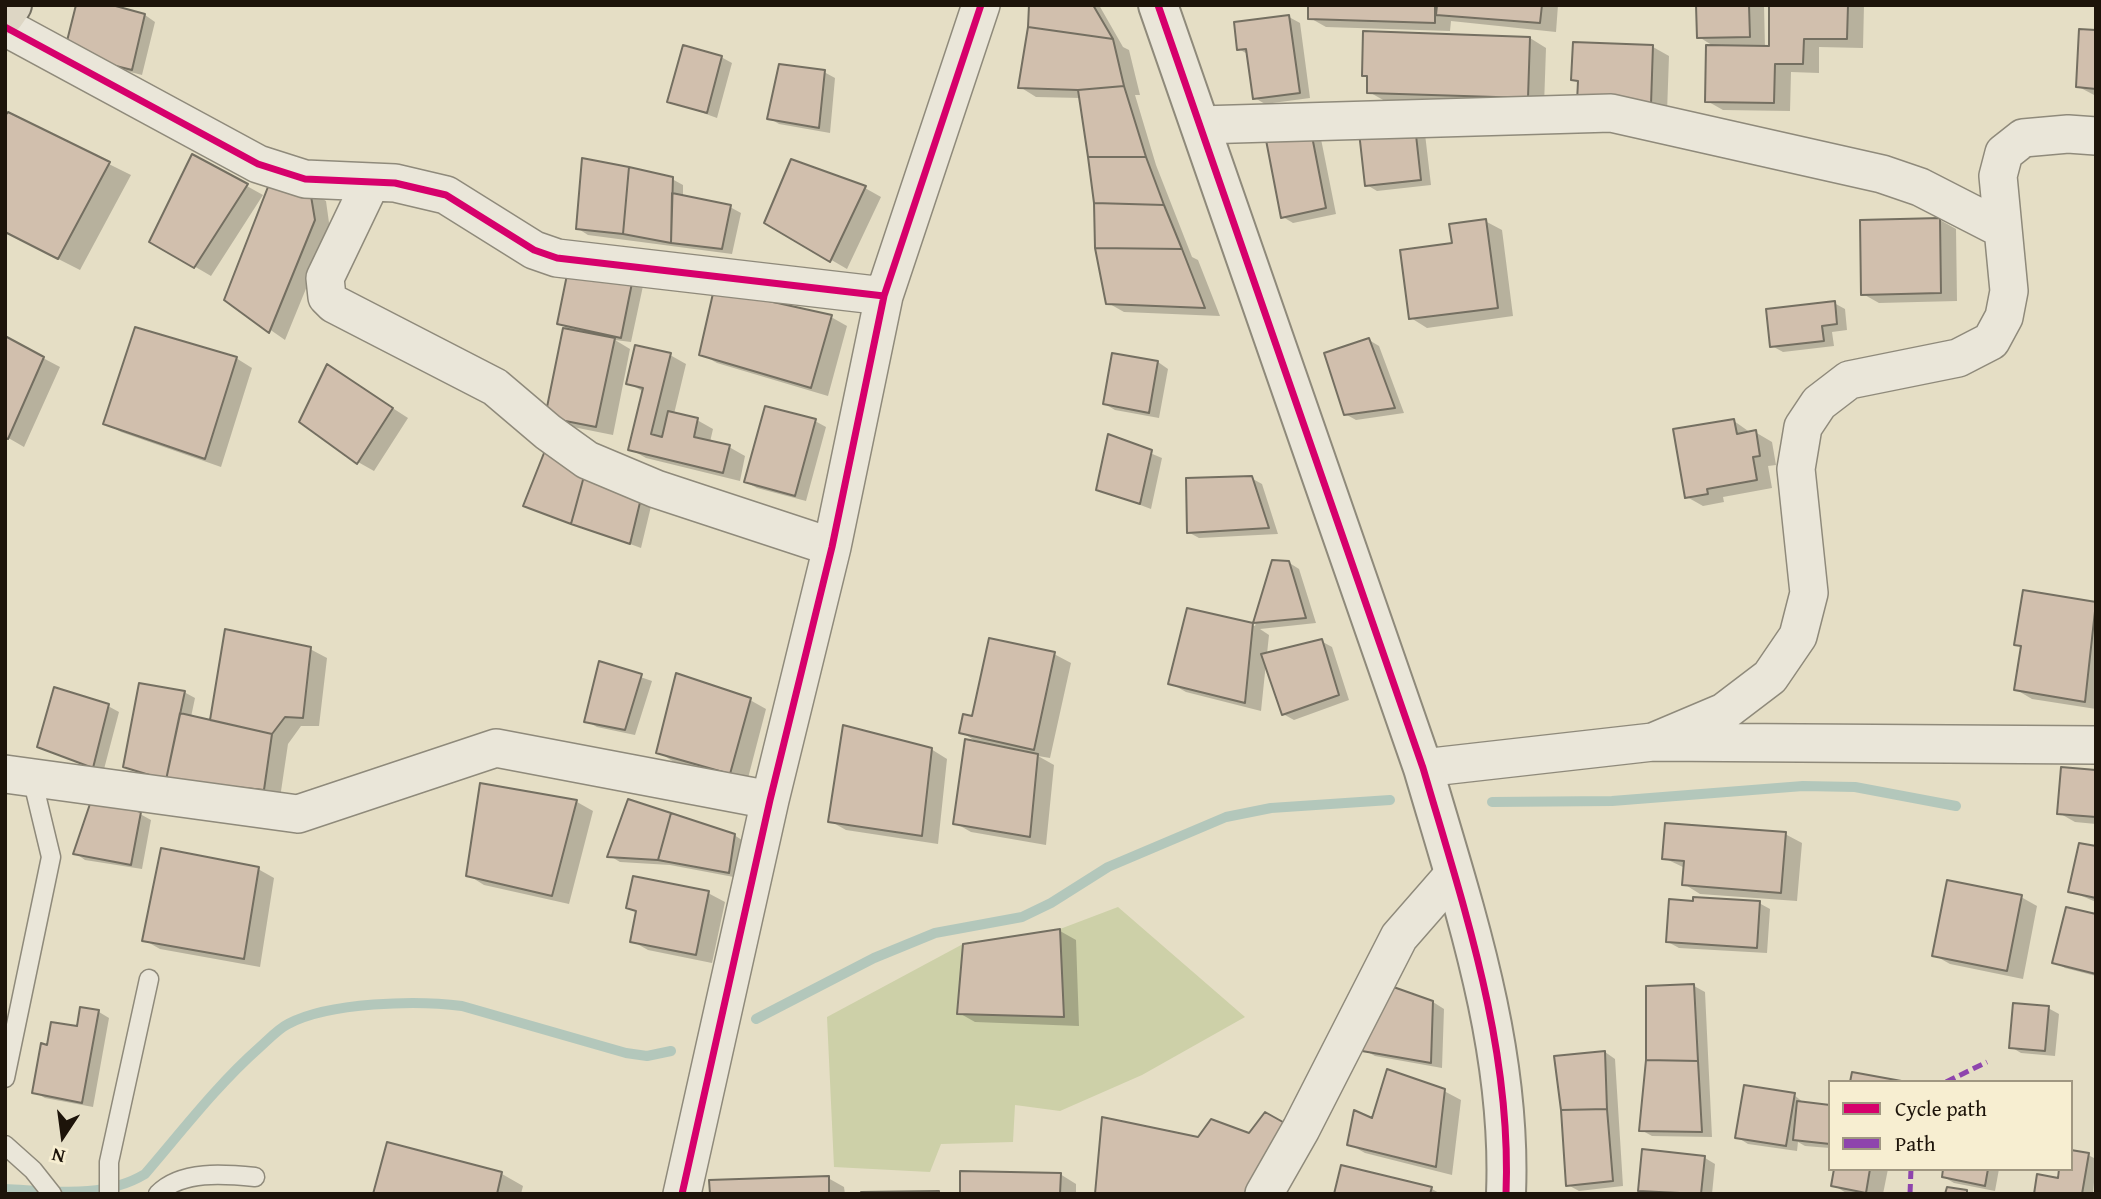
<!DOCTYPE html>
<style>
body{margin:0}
#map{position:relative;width:2101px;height:1199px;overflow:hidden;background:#e5dec5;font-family:"Gentium Book Plus",serif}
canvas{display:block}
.frame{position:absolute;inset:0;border:7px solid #1d140a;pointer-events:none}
.legend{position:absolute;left:1828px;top:1080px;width:245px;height:91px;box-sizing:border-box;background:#f7eed1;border:2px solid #a09781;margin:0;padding:9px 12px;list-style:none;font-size:21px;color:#1d140a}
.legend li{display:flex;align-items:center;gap:14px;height:35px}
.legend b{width:35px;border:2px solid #a09781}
.north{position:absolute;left:28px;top:1101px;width:70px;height:70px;-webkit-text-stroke:5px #f7eed1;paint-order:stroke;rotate:193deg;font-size:19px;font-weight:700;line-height:28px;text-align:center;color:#1d140a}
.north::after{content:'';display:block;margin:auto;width:24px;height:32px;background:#1d140a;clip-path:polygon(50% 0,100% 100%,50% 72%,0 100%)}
</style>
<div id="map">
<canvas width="2101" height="1199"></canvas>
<div class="frame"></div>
<ul class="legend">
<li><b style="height:9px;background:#d6006c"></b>Cycle path</li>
<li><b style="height:9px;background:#8e44ad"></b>Path</li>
</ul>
<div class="north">N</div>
</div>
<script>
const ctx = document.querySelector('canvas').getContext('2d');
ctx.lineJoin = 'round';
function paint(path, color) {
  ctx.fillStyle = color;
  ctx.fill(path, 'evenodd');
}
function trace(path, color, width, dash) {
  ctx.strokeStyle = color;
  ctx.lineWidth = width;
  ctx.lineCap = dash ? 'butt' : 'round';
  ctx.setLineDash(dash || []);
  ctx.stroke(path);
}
paint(new Path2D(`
 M1118 907 1245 1017 1142 1075 1060 1111 1015 1105 1013 1142 941 1144 930 1172 834 1167 827 1017 963 944 957 1013 1063 1017 1060 929Z`), '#cdd0a8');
paint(new Path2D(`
 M105 5 145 15 155 22 142 75 76 58Z
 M1030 5H1099L1123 47 1129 50 1140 95H1135L1156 165 1192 257 1198 260 1220 316 1124 312 1108 303 1081 98 1036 97 1020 87Z
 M1310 5H1558L1556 32 1451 21 1450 31 1326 27 1310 18Z
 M1698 5H1764L1765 48H1770L1771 5H1864L1863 48 1819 47V73L1791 72 1790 111 1723 110 1707 101 1715 47 1699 37Z
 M1289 17 1300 23 1310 98 1265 104 1255 98 1249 55 1239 49Z
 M2096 32V96L2077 86Z
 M1530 38 1546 48 1544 106 1385 101 1369 92V78L1364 75Z
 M1653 47 1669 56 1667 113 1573 79Z
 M721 57 732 63 717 118 670 101Z
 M824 72 835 78 830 133 779 124 769 118Z
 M8 114 131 175 80 270 5 232Z
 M1361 133 1425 134 1431 185 1377 191 1367 185Z
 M1321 139 1336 214 1293 223 1283 217 1268 141Z
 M193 156 263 195 211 276 151 241Z
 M792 161 865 188 881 197 847 269 766 222Z
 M672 179 683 185V197L730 207 741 213 732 254 588 235 577 228Z
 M309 191 326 201 330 230 285 340 226 299Z
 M1940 220 1956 229 1957 301 1879 303 1863 294Z
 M1485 221 1502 230 1513 316 1427 328 1411 318 1454 244Z
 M570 267 643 286 631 342 615 340 630 349 613 435 563 425 547 416 565 327 559 323Z
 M1834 303 1845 309 1847 330 1832 332 1834 346 1783 352 1772 346Z
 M831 317 847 326 828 396 717 363 701 354Z
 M1369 340 1379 346 1404 413 1356 420 1345 414Z
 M670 355 686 364 674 414 697 420 713 429 710 442 729 447 745 456 740 481 646 458 630 449 644 392 628 383Z
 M43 358 60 367 24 447 5 436Z
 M236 358 252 368 221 467 121 432 105 423Z
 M1158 362 1168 369 1159 418 1115 410 1105 404Z
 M343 376 408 418 374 471 358 462Z
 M815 421 826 427 806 501 757 488 746 482Z
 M1734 421 1751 433 1755 432 1772 442 1776 465 1768 466 1772 488 1723 497 1724 502 1703 506 1687 497Z
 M1109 436 1162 458 1151 509 1098 489Z
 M1251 478 1262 484 1278 534 1199 538 1188 532Z
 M653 498 641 548 525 505Z
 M1273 562H1288L1299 569 1316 623 1260 629 1269 635 1267 654 1321 641 1332 647 1349 700 1294 720 1283 714 1266 663 1261 711 1186 692 1170 683 1188 610 1255 626Z
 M2096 604V709L2032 699 2015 689 2022 648 2016 644Z
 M310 649 327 658 319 726H301L288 744 280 798 179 785 125 766 184 692 195 698 191 717 211 722Z
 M1054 654 1071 663 1050 758 1038 756 1054 765 1046 845 971 832 955 823 980 744 961 732 973 718Z
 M600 663 652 681 635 735 597 727 586 721Z
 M750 700 766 709 747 782 674 762 658 752Z
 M108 706 119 712 103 773 39 746Z
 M931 749 947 759 938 844 846 830 830 821Z
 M2096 772V824L2075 822 2059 813Z
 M481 785 577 802 593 811 569 904 484 885 468 875Z
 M140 814 151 820 142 869 85 860 75 853Z
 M1785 834 1802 843 1797 901 1700 894 1684 884 1685 868 1664 858Z
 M734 835 745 842 739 878 670 865 620 862 610 856Z
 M2096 848V902L2070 891Z
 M258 869 274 878 260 967 160 949 144 940Z
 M708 893 725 902 712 963 648 950 632 941 637 913 628 907Z
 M2021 897 2037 906 2023 979 1950 964 1934 955Z
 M1759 903 1770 909 1767 953 1679 948 1668 942Z
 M2096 916V976L2065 968 2054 962Z
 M1060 931 1076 940 1079 1026 975 1022 959 1013Z
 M1694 986 1705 992 1712 1137 1652 1136 1641 1130Z
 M1433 1002 1444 1009 1442 1068 1375 1056 1364 1050Z
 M2048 1008 2059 1014 2055 1056 2021 1053 2011 1047Z
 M99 1012 109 1018 93 1107 45 1098 34 1092 48 1047Z
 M1605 1052 1615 1059 1623 1186 1579 1191 1568 1185Z
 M1444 1091 1461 1100 1452 1175 1365 1153 1349 1144 1373 1121Z
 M1794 1095 1804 1103 1830 1106V1148L1805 1146 1798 1142 1797 1151 1748 1144 1737 1137Z
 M388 1145 502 1174 523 1186 521 1194H375Z
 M2088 1155 2096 1159 2093 1194H2036L2059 1180Z
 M1705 1158 1715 1164 1712 1194H1646L1640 1190Z
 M1343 1167 1432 1189 1441 1194H1336Z
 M1836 1169H1888L1883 1194H1848L1833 1185Z
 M1945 1169H1999L1995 1191 1954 1183 1944 1177Z
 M1060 1174 1076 1184V1194H962Z
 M828 1178 844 1187 845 1194H712Z`), '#0003');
trace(new Path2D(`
 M1492 802 1612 801 1803 786 1855 787 1956 806
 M756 1019 874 958 935 933 1022 917 1051 903 1108 867 1226 817 1271 808 1390 800
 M5 1189C52 1191 104 1199 145 1174 182 1131 217 1085 260 1047 268 1040 278 1029 288 1024 329 1002 417 1000 462 1006L626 1053 647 1056 671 1051`), '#b3c7bb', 10);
const building = new Path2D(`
 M76 5H112L145 14 132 70 64 53Z
 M1029 5H1093L1113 39 1028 27Z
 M1308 5H1435V23L1308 19Z
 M1437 5H1542L1540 23 1436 15Z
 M1696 5H1749L1750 37 1697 38Z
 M1769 5H1848L1847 39H1804L1803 64H1775L1774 103 1705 102 1706 45 1769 46Z
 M1289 15 1300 93 1253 99 1246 49 1237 50 1234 22Z
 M1028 27 1113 39 1124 86 1078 90 1018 88Z
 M2079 29 2096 30V89L2076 87Z
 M1363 31 1530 37 1528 98 1367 93V76H1362Z
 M1573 42 1653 45 1651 105 1577 102 1578 81 1571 80Z
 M683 45 722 56 707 113 667 102Z
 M779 64 825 70 819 128 767 119Z
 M1124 86 1146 157H1088L1078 90Z
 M8 112 110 162 58 259 5 232V116Z
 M1415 126 1421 180 1365 186 1359 132Z
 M1311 131 1326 208 1281 218 1266 140Z
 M192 154 248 184 194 268 149 242Z
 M1088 157H1146L1164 205 1094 203Z
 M582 158 629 167 623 234 576 229Z
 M791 159 866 186 830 262 764 223Z
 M629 167 673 177 671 243 623 234Z
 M273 174 310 190 315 220 269 333 224 300Z
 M672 193 731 205 722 249 671 243Z
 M1094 203 1164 205 1182 249 1095 248Z
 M1940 218 1941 293 1861 295 1860 220Z
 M1486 219 1498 308 1409 319 1400 250 1452 243 1449 224Z
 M1095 248 1182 249 1205 308 1106 304Z
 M569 265 633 278 621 338 557 324Z
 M714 289 832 315 811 388 699 355Z
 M1835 301 1837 324 1822 326 1824 341 1770 347 1766 309Z
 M135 327 237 357 205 459 103 424Z
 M563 328 615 338 596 427 545 417Z
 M5 336 44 357 8 439 5 438Z
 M1369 338 1395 408 1344 415 1324 353Z
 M635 345 671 353 651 434 662 437 668 411 698 418 694 437 730 445 723 473 628 450 643 388 626 384Z
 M1112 353 1158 361 1149 413 1103 404Z
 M327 364 393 408 357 464 299 422Z
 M765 406 816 419 795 496 744 482Z
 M1734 419 1737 434 1756 430 1760 456 1753 457 1757 480 1707 489 1708 494 1685 498 1673 429Z
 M1108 434 1152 450 1140 504 1096 490Z
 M546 448 587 465 571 524 523 506Z
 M587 465 643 490 630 544 571 524Z
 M1252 476 1269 528 1187 533 1186 478Z
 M1272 560 1289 561 1306 618 1253 623Z
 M2023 590 2096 602 2085 702 2014 690 2021 646 2014 645Z
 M1187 608 1253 623 1245 703 1168 684Z
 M225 629 311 647 303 718 285 717 272 734 210 720Z
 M989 638 1055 652 1034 750 959 733 963 714 972 716Z
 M1322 639 1339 695 1282 715 1261 654Z
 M599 661 642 674 625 730 584 722Z
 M676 673 751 698 730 774 656 753Z
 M139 683 185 691 166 780 123 767Z
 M54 687 109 704 93 768 37 747Z
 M180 713 272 734 264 790 166 780Z
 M843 725 932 748 922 836 828 822Z
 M965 739 1038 754 1030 837 953 824Z
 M2061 767 2096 770V817L2057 814Z
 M480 783 577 800 552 896 466 876Z
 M92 798 141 812 131 865 73 854Z
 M628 799 671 813 658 860 607 857Z
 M671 813 735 834 729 873 658 860Z
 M1665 823 1786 832 1781 893 1682 885 1684 861 1662 859Z
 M2079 843 2096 846V898L2068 892Z
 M161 848 259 867 244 959 142 941Z
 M633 876 709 891 696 955 630 942 636 911 626 908Z
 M1947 880 2022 895 2007 971 1932 956Z
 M1693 897 1760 901 1757 948 1666 942 1669 899 1693 901Z
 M2066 907 2096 914V974L2052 963Z
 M1060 929 1064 1017 957 1014 963 944Z
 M1385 984 1433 1001 1431 1063 1362 1051Z
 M1694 984 1698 1061 1646 1060V986Z
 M2013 1003 2049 1006 2045 1051 2009 1048Z
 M80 1007 99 1010 82 1103 32 1093 41 1043 47 1045 51 1022 77 1026Z
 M1605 1051 1607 1109 1561 1110 1554 1056Z
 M1646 1060 1698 1061 1702 1132 1639 1131Z
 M1387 1069 1445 1089 1436 1167 1347 1145 1354 1110 1372 1118Z
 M1852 1072 1907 1082H1850Z
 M1744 1085 1795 1093 1786 1146 1735 1138Z
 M1797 1101 1830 1105V1144L1793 1140Z
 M1607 1109 1613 1181 1566 1186 1561 1110Z
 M1265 1112 1290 1126 1249 1194H1095L1102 1117 1198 1137 1211 1119 1249 1133Z
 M387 1142 502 1172 497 1194H373Z
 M1642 1149 1705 1156 1701 1194 1638 1191Z
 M2071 1150 2089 1153 2082 1194H2034L2037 1174 2058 1178 2059 1169H2071Z
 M1341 1165 1432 1187 1430 1194H1334Z
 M1834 1169H1870L1866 1193 1831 1186Z
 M1943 1169H1988L1985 1186 1942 1177Z
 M960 1171 1061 1173 1060 1194H960Z
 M829 1176V1194H710L709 1180Z
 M1947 1187 1967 1190V1194H1945Z
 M939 1191V1194H861V1192Z`);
paint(building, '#d1bfad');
trace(building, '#746f61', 2);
const service = new Path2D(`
 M5 1078 51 857 32 778
 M5 1145 33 1170 52 1194
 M109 1194V1162L149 979
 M158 1194C181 1170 225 1174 255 1177`);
const minor = new Path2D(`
 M5 27 258 164 305 179 395 183 446 195 534 250 557 258 884 296
 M1200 125 1611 113 1882 174 1920 187 2002 229
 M370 184 325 278 327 297 334 304 495 387 548 432 587 460 656 489 832 547
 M1653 742 1724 712 1770 677 1798 636 1809 593 1796 469 1803 427 1819 403 1849 380 1958 358 1991 341 2004 317 2009 291 1998 176 2004 153 2023 138 2068 134 2096 136
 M1423 768 1653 742 2096 745
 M5 774 298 814 496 748 770 800
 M682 1194 770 800 832 547 884 296 981 5
 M1264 1194 1301 1129 1399 937 1454 874`);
const tertiary = new Path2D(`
 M1158 5 1423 768C1464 908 1512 1047 1506 1194`);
const trunk = new Path2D(`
 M5 15 12 5`);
trace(service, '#8f8a7b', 21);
trace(minor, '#8f8a7b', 40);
trace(tertiary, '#8f8a7b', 42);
trace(trunk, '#746f61', 42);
trace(service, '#eae6d9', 18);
trace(minor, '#eae6d9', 37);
trace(tertiary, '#eae6d9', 38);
trace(trunk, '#ddd6c4', 38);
trace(new Path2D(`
 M1946 1082 1987 1062
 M1910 1194 1911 1169`), '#8e44ad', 5, [10, 5]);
trace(new Path2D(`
 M1158 5 1423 768C1464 908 1512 1047 1506 1194
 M5 27 258 164 305 179 395 183 446 195 534 250 557 258 884 296
 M682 1194 770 800 832 547 884 296 981 5`), '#d6006c', 7);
</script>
